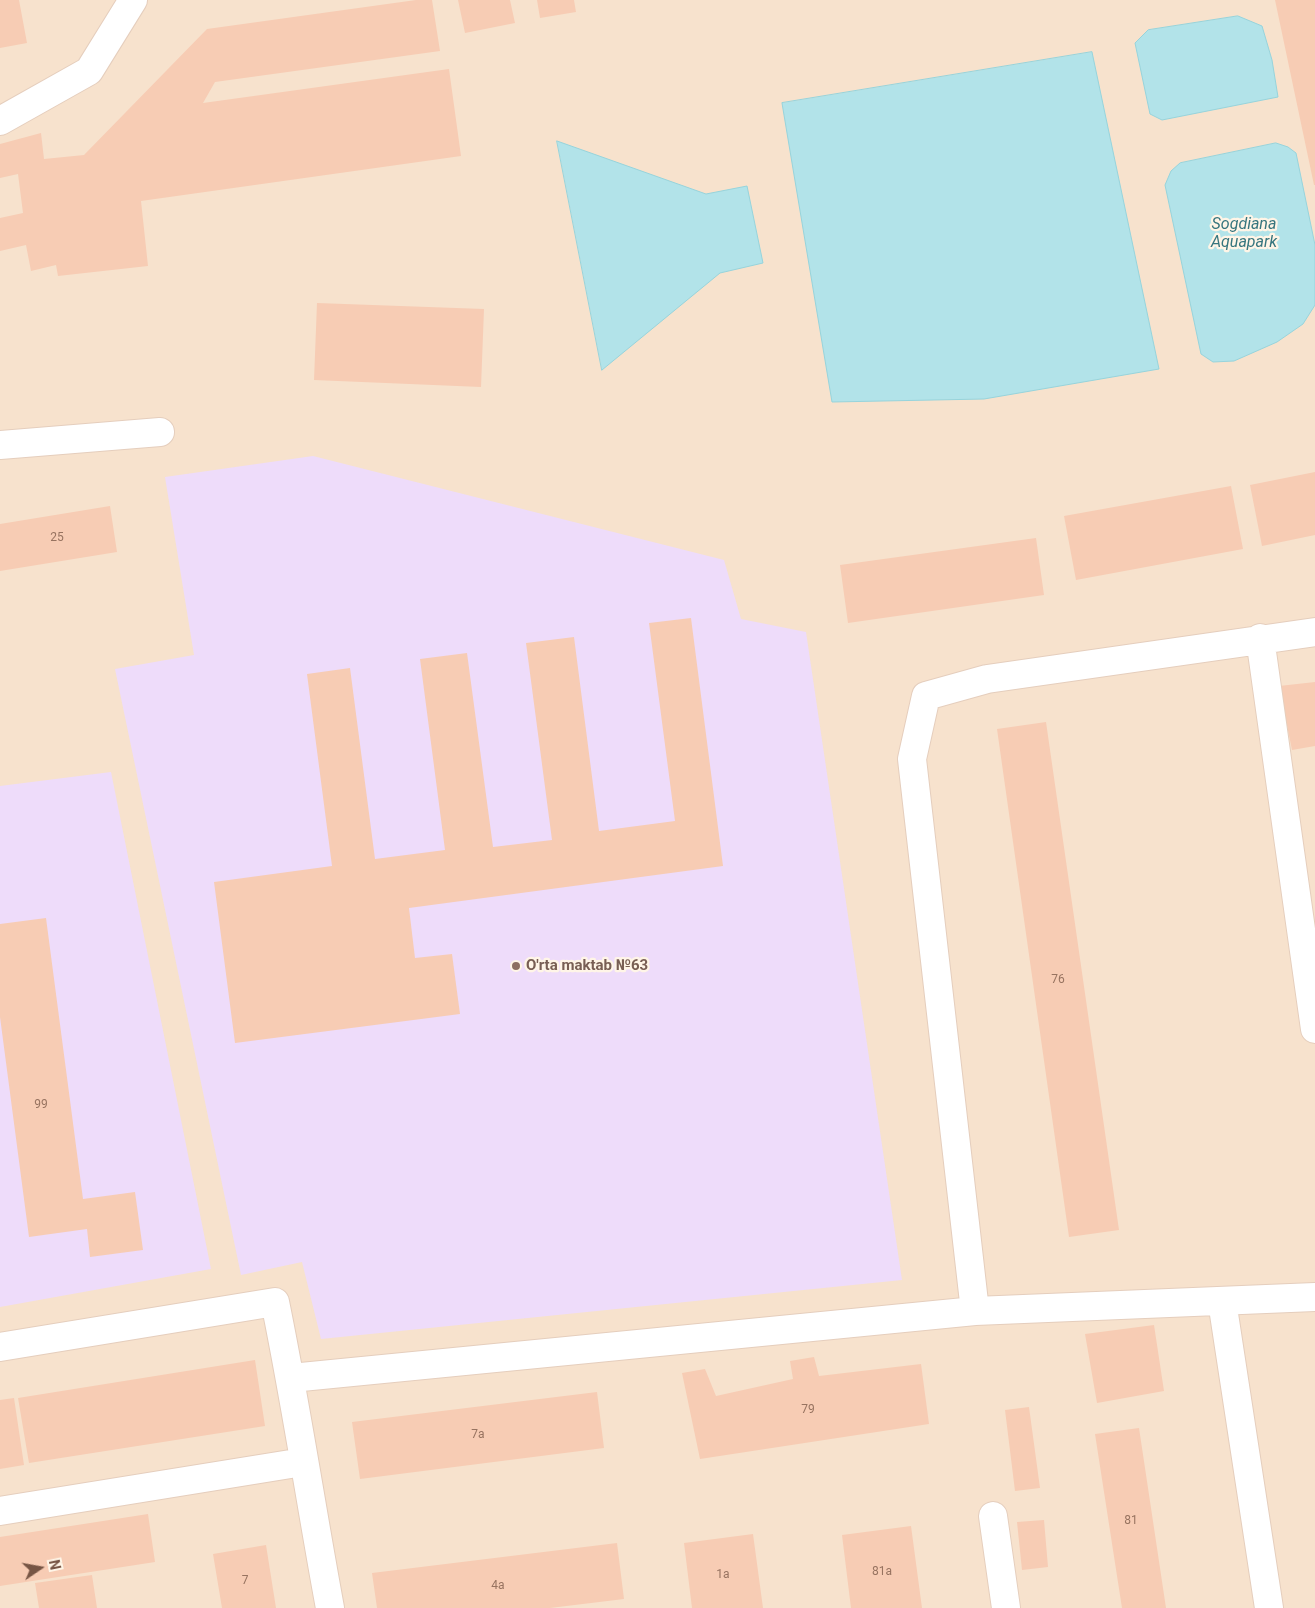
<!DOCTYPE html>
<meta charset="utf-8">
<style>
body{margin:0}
#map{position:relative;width:1315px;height:1608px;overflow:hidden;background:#fef1df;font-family:Roboto,sans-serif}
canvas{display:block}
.north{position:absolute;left:15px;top:1543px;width:50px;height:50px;-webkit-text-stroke:4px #fff5e7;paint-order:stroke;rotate:78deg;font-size:14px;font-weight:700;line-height:20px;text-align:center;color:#754}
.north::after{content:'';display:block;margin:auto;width:18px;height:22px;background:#754;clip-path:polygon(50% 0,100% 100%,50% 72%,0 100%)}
</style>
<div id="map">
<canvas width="1315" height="1608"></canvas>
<div class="north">N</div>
</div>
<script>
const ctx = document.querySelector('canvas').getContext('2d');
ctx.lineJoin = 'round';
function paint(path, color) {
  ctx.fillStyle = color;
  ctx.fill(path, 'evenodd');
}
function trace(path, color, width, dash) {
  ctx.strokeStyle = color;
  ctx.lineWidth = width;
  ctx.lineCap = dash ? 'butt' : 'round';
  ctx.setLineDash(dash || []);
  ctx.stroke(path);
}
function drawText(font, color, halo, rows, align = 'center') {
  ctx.font = font + ' Roboto,sans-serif';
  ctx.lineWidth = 4.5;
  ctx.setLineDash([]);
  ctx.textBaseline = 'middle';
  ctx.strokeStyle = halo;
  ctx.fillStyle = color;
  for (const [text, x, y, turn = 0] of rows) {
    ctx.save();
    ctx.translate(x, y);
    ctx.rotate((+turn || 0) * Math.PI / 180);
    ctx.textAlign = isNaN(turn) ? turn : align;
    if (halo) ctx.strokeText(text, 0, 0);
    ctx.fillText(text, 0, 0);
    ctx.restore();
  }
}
paint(new Path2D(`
 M0 0H1315V1608H0Z`), '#f7e2cd');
paint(new Path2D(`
 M313 456 724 560 741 619 806 632 902 1280 321 1339 302 1262 241 1275 115 669 194 655 165 477Z
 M111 772 211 1269 0 1307V786Z`), '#eedcfa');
const water = new Path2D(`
 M1238 16 1262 26 1272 60 1278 97 1162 120 1150 114 1135 43 1148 30Z
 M1092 52 1159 369 984 399 832 402 782 103Z
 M557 141 706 194 747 186 763 263 720 273 602 370Z
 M1276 143 1288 147 1296 153 1315 245V305L1303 324 1277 342 1234 361 1213 362 1201 354 1165 185 1171 171 1180 163Z`);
paint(water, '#b2e3e9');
trace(water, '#97d4dc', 1);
paint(new Path2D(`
 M0 0H19L27 43 0 48Z
 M416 0H432L440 51 215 82 203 103 449 69 461 156 141 201 148 266 58 276 56 265 31 271 26 245 0 251V218L23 213 18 174 0 178V144L41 133 44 159 84 155 207 29Z
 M458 0H510L515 23 465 33Z
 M537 0H574L576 12 540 18Z
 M1275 0H1315V185H1314Z
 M317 303 484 309 481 387 314 380Z
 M1315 472V535L1262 546 1250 485Z
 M1231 486 1243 549 1076 580 1064 516Z
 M110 506 117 552 0 571V524Z
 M1036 538 1044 595 848 623 840 565Z
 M691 618 723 866 409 908 415 958 452 954 460 1014 235 1043 214 882 332 866 307 674 350 668 375 859 445 850 420 659 467 653 493 847 552 840 526 643 574 637 599 831 675 821 649 623Z
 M1315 682V746L1292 750 1279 686Z
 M1046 722 1119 1230 1069 1237 997 729Z
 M46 918 83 1199 135 1192 143 1250 90 1257 87 1229 29 1237 0 1017V924Z
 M1154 1325 1164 1391 1097 1403 1085 1334Z
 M814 1357 819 1376 921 1364 929 1424 700 1459 682 1373 705 1369 716 1396 793 1379 790 1361Z
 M255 1360 265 1426 29 1463 18 1398Z
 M597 1392 604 1448 360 1479 352 1422Z
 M14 1398 24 1465 0 1469V1400Z
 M1029 1407 1040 1488 1015 1491 1005 1410Z
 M1139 1428 1166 1608H1122L1095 1434Z
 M148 1514 155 1562 0 1586V1537Z
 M1044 1520 1048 1567 1022 1570 1017 1522Z
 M911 1526 922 1608H851L842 1535Z
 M753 1534 763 1608H692L684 1543Z
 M617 1543 624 1599 550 1608H377L372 1573Z
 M266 1545 276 1608H222L213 1554Z
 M92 1575 97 1608H39L35 1583Z`), '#f7ccb4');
const minor = new Path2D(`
 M0 121 89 71 133 0
 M0 445 160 432
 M1260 638 1315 1029
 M1222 1301 1269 1608
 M975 1311 912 759 926 696 987 679 1315 632
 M0 1347 275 1302C296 1404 311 1506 330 1608
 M291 1378 975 1311 1315 1297
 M0 1511 303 1462
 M993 1516 1006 1608`);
trace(minor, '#e5cebd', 30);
trace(minor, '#fff', 28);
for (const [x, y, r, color] of [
 [516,966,5,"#8d6e63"]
]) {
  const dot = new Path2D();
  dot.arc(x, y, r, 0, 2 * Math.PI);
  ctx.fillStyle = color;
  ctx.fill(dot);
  trace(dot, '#fff5e7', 2);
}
drawText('12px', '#977360', null, [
 ["25",57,538],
 ["76",1058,980],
 ["99",41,1105],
 ["79",808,1410],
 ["7a",478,1435],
 ["81",1131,1521],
 ["81a",882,1572],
 ["1a",723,1575],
 ["7",245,1581],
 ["4a",498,1586]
]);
drawText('bold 15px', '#785e54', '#fff5e7', [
 ["O'rta maktab №63",526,966]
], 'left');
drawText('italic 16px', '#36757e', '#fff5e7', [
 ["Sogdiana",1244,225],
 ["Aquapark",1244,243]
]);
</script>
